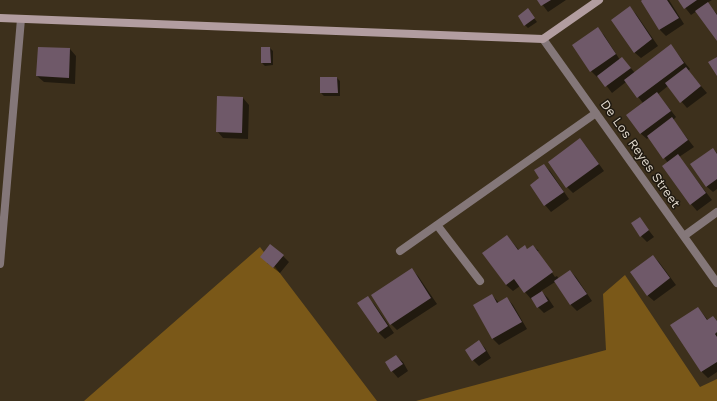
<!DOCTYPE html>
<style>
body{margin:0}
canvas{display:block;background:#3d301c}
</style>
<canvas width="717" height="401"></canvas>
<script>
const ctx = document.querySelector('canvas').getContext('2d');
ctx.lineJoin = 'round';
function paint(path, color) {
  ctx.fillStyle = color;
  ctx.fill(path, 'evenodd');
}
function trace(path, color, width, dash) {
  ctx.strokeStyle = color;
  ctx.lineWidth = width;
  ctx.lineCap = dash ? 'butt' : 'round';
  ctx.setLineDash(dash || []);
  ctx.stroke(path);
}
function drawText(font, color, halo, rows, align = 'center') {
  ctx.font = font + ' "Work Sans",sans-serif';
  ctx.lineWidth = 3;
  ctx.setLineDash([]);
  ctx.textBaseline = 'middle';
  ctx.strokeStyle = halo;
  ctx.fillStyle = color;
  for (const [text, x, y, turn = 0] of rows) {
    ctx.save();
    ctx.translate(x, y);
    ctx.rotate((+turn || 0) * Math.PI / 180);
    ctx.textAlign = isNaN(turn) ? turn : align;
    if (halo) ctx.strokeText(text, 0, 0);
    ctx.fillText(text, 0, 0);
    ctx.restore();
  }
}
paint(new Path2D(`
 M260 247 377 401H84Z
 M625 275 700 387 717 379V401H416L606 350 603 294Z`), '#7a5818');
paint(new Path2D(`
 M539 0H566L548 12Z
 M644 0H669L684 24 666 36 660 30 642 1Z
 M679 0H712L707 3 717 14V39L697 11 691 15Z
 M630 8 636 14 658 46 641 58 634 52Z
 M528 10 537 22 528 28 525 25Z
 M597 29 604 35 620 60 622 58 635 73 671 46 690 69 688 71 707 93 687 108 668 86 658 94 676 117 673 120 694 147 679 157 712 200 697 211 691 204 663 166 668 163 649 137 647 139 640 133 643 103 626 82 612 93 599 76 597 77 591 71Z
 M39 48 70 49 76 56 75 84 44 82 37 76Z
 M262 48H270L273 51V65L265 66 262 63Z
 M337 78 340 81V96H324L321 93Z
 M243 98 249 105 248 139 223 138 217 131Z
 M580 140 586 146 604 171 573 193 567 187Z
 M712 149 717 153V189L713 192 706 186Z
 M544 165 550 171 569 199 551 212 545 205Z
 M639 218 654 237 647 242 641 236Z
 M507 236 519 250 525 246 528 250 533 246 539 251H537L555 277 557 276 559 279 570 271 576 277 592 301 577 311 571 305 555 282 541 291 548 298 554 307 544 313 538 307 532 298 531 299 520 286 513 291 506 285Z
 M283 256 289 262 280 273 267 263Z
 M653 256 659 262 676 285 654 301 647 295Z
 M412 270 418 276 437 304 397 330 391 324Z
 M492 295 499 303 507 298 513 305 527 329 499 345 493 339 474 306Z
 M367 298 374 304 394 333 385 339 379 333 359 304Z
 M698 308 708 320 713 317 717 321V372L708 378 702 372 672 326Z
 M479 342 485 348 491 358 479 366 473 360Z
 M396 356 403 362 408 371 398 378 392 371 386 363Z`), '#0007');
paint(new Path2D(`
 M537 0H551L541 6Z
 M642 0H667L679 18 659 30 641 1Z
 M678 0H697L684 9Z
 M708 2 717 15V41L695 11Z
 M630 6 652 39 634 53 611 20Z
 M528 8 535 18 524 26 518 16Z
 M598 27 616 54 590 72 572 45Z
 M671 44 684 63 637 98 624 80Z
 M38 47 70 48 69 78 36 76Z
 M261 47H270L271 63H261Z
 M622 57 631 68 605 87 597 76Z
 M717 57V76L708 62Z
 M686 67 701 86 680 103 665 83Z
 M320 77H337L338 93H320Z
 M657 92 671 111 640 134 626 115Z
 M217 96 243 97 242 133 216 132Z
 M672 117 688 140 663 159 647 136Z
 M580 138 599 164 566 188 548 162Z
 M713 148 717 154V179L706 187 690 164Z
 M678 154 706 193 690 205 662 166Z
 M544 164 564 192 544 206 530 185 539 178 534 170Z
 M640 217 649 230 640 237 631 223Z
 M507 235 518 250 525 245 527 249 533 245 553 272 524 293 514 279 506 285 482 253Z
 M270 244 284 255 273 268 260 257Z
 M653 255 670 278 647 296 630 272Z
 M412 268 431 298 390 325 371 295Z
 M570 270 587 294 570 305 554 281Z
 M542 291 548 301 537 308 531 298Z
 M492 294 497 303 507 297 522 322 492 339 473 305Z
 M368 296 388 326 378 333 357 303Z
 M698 307 707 320 713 316 717 321V332L715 334 717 337V362L701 372 670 325Z
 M479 340 486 351 472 361 465 350Z
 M396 355 403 364 391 372 385 362Z`), '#6f5969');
trace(new Path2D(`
 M543 39 717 283
 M437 225 480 281
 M684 236 717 212
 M400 251 596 113
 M0 264 21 19`), '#847779', 8);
trace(new Path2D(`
 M0 18 543 39 599 0`), '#b29da0', 8);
drawText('13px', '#ded6ca', '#1f1910', [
 ["De Los Reyes Street",640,154,55]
]);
</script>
